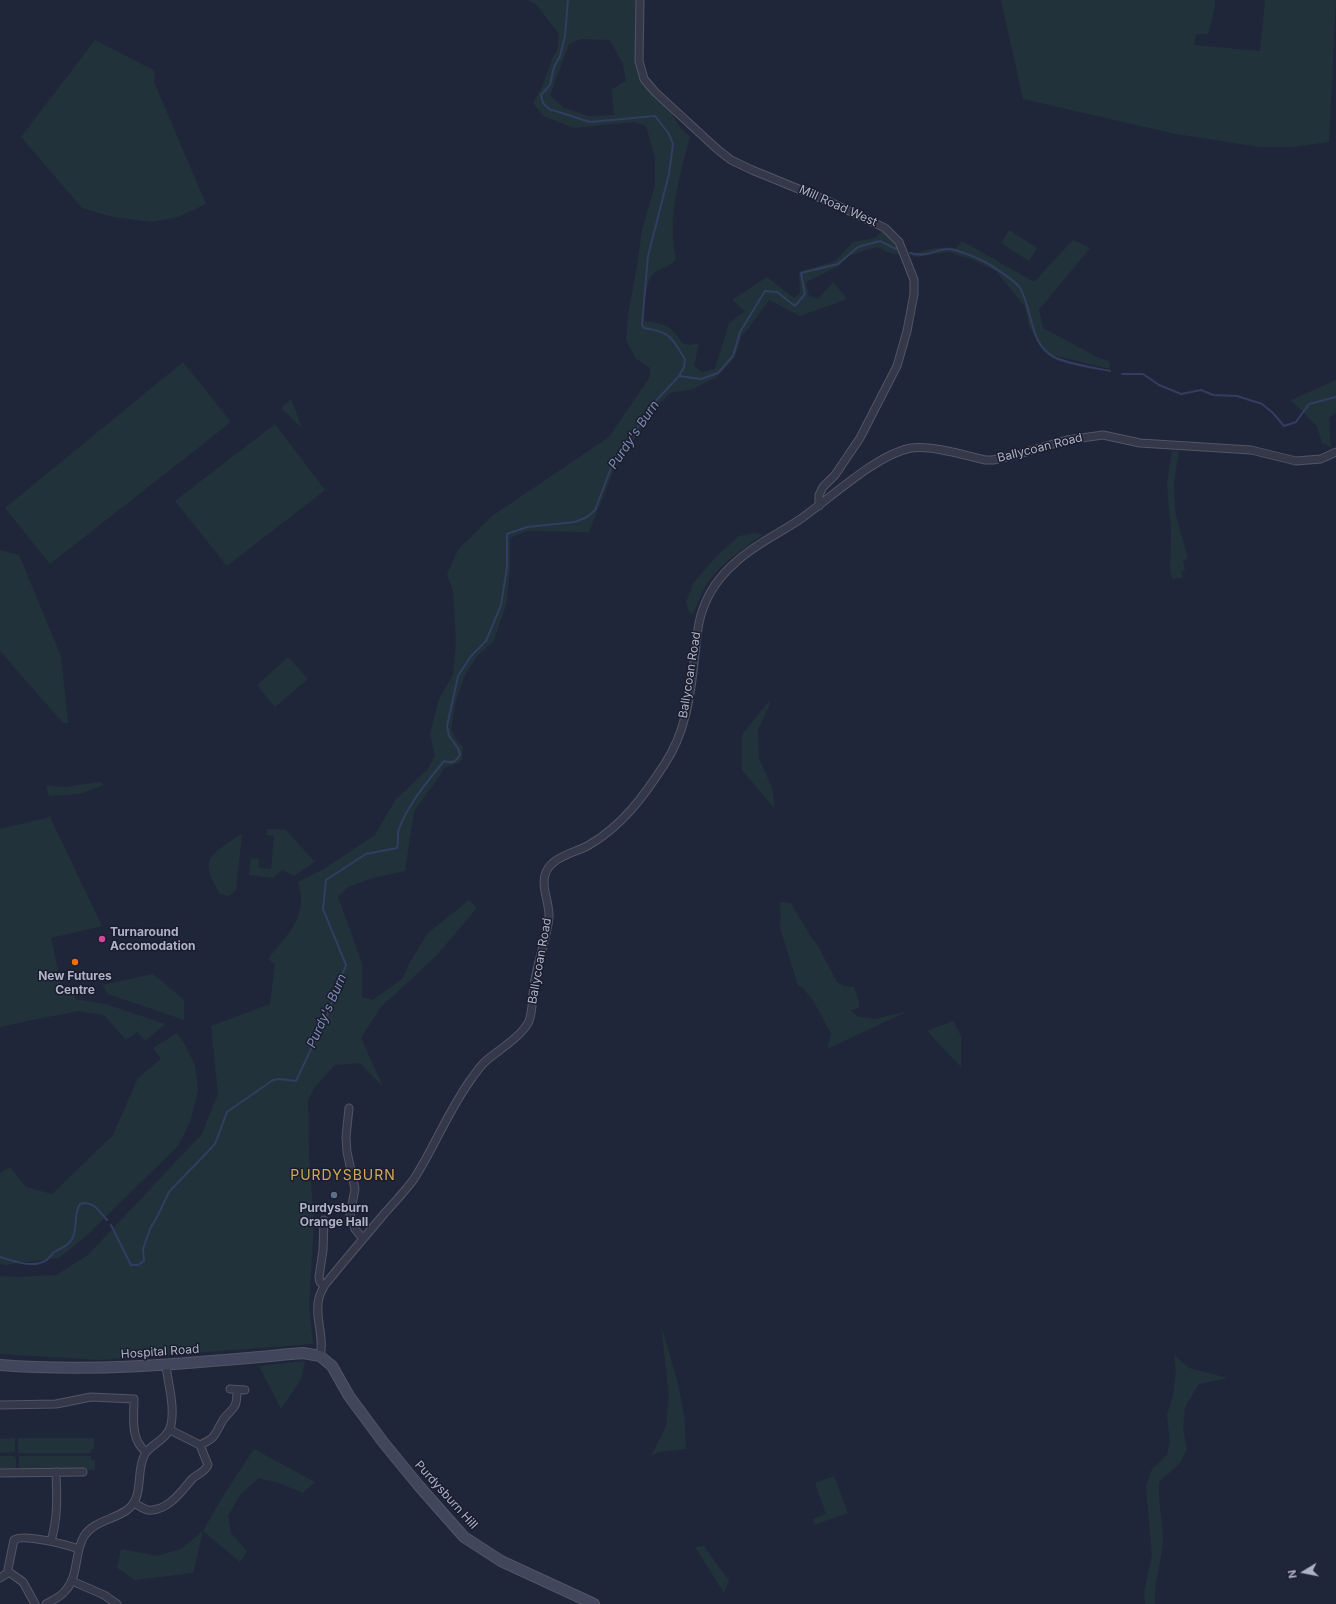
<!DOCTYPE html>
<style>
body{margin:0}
#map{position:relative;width:1336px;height:1604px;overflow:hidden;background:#202639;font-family:Inter,sans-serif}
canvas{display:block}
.north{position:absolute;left:1284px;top:1552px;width:40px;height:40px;-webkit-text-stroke:3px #191d2d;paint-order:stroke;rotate:260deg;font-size:11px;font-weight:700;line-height:16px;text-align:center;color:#aeb2c6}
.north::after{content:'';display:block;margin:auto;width:14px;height:18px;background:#aeb2c6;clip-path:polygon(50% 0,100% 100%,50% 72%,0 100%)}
</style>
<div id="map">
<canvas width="1336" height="1604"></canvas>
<div class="north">N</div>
</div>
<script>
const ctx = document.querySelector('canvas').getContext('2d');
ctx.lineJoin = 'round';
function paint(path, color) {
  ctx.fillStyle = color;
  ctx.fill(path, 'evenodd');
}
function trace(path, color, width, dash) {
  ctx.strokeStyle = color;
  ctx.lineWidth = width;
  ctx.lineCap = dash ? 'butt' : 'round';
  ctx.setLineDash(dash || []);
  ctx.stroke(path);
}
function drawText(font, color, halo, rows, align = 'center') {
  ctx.font = font + ' Inter,sans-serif';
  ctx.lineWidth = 3;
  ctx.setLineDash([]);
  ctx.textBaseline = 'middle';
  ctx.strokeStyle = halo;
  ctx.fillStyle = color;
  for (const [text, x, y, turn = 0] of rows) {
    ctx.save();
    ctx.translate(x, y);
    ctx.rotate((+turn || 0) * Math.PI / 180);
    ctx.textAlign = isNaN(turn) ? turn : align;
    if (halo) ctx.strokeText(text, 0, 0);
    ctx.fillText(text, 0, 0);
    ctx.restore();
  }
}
paint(new Path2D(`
 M527 0H638L641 79 671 111 678 125 690 137C679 177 667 218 676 259 669 268 663 267 655 272 644 280 645 308 644 321 665 324 670 324 682 343L690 345 699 343 694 366 702 372 715 369 729 323 745 311 732 300 767 277 794 298 800 293 799 272 835 261 853 242 875 238 882 231 895 244 901 255 890 253 878 247 869 249 849 256 837 267 806 282 809 296 818 299 833 282 847 299 800 316 769 300 748 329 742 335 735 357 717 377 693 389 670 393 655 408 614 470 589 532 527 531 510 538V571L506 606 493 642 477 656 464 677 455 704 451 729 456 739 463 747 462 760 458 763 444 768 439 777 414 811 405 871 373 878 348 887 338 897 362 963V997L373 1000 403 978 410 962 428 933 469 900 477 908 437 955 381 1007 361 1038 383 1087 360 1063 335 1065 314 1088 308 1100 309 1157 314 1222 309 1305 313 1344 99 1360 0 1354V1276L16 1277 56 1275 88 1255 202 1134 218 1094 211 1026 270 1004 275 964 268 959C288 933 309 917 298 882L324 869 375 835 396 799 427 770 435 756 430 734 439 699 453 675 456 641 453 591 447 574 458 550 492 516 609 437 650 377V368L635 358 626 340 629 309 637 266 642 230 655 185V157L646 126 634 122 574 128 543 116 533 103 542 87 552 59 557 50 559 34 536 4ZM581 39 610 40 623 64 626 81 612 89 614 115 588 116 564 108 550 95 569 44Z
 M1001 0H1215V7L1208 34H1196L1194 45 1260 51 1265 0H1336L1329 142 1291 147H1260L1176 134 1023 99Z
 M95 40 155 71 154 82 206 204 178 217 151 222 113 217 82 208 21 137Z
 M1009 230 1037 248 1029 261 1001 243Z
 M1073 240 1090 248 1039 310 1043 328 1099 358 1109 361 1110 369 1048 354 1039 345 1029 326 1025 307 997 272 971 259 948 252 918 257 910 256C922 250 942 245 955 249L962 241 1034 282Z
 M183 362 231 422 50 564 5 508Z
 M1336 380V412L1329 418 1331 447 1322 443 1317 426 1291 400Z
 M291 399 302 428 281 408Z
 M275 424 325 490 227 566 175 501Z
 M1172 451H1179L1174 482 1175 512 1188 558 1183 561 1185 570 1181 572 1183 578 1172 579 1170 571 1171 533 1167 482Z
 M755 533 763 535C743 548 717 566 704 589 700 596 697 606 693 614L689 612 686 602 694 582 717 556 739 536Z
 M0 550 19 555 61 656 68 723H63L0 651Z
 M288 657 308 679 275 707 257 685Z
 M769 701 770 704 758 730 759 758 772 788 775 809 742 770V735Z
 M101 782 103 785 80 794 49 796 46 785 64 787Z
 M50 817 102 926 51 938 61 984 77 991 75 999 105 1004 165 1024 145 1041 137 1032 126 1040 104 1015 79 1011 37 1019 0 1027V829Z
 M267 829 286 830 313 860 316 861 294 876 282 870 273 878 249 875 251 858 259 859V868L271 869 274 836 267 835Z
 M239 835H242L236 890 229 896 220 894C198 857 210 857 239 835Z
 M780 902 791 903 811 937 818 946 837 982 844 986 854 987 859 1002V1008L851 1010 858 1017 875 1019 908 1011 827 1049 831 1034C823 1019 812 993 798 985L780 928 781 915Z
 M153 974 184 1000V1020L108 994 102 985Z
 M953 1021 961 1036V1067L927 1031Z
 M177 1033 185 1045 195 1065 198 1090 190 1122 178 1146 84 1238 59 1258 6 1265 0 1264V1173L10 1167 26 1187 52 1194 113 1135 138 1078 161 1059 153 1048Z
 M661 1325 678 1384 684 1415 686 1449 659 1452 651 1456 666 1427 669 1395Z
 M1174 1355 1189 1368 1228 1378 1199 1384 1185 1407 1183 1430 1187 1449 1180 1463 1159 1482C1158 1501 1162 1518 1163 1537 1163 1559 1153 1582 1155 1604H1145L1144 1593 1152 1555 1146 1486 1152 1469 1167 1455 1170 1442 1167 1415 1173 1395 1176 1371Z
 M305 1361 301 1379 281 1409 259 1366Z
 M15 1438V1452L0 1453V1439Z
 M18 1438H94V1449H91V1453H18Z
 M254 1449 315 1482 303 1493 279 1483 259 1478 240 1495 228 1516 231 1533 247 1551 240 1562 203 1531 193 1573 135 1580 117 1568 121 1549 157 1556 181 1549 203 1531 223 1496Z
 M0 1456H14L16 1458V1470H0Z
 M20 1456H91V1460H95V1470H19V1458Z
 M834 1476 848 1513 814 1525 813 1519 826 1514 815 1483Z
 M704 1546 729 1581 724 1593 695 1547Z`), '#22323a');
trace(new Path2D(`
 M910 253C928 258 934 249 949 249 958 250 975 257 983 261 991 265 1016 281 1020 288 1033 310 1029 344 1054 357 1067 364 1095 368 1110 371
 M1122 374H1143L1159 385 1181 394 1201 390 1213 395 1237 396 1262 404 1273 413 1284 426 1296 422 1309 404 1336 397
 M679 376 701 379 718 373 733 356 740 332 765 291 777 292 795 306 805 294 801 273 838 264 858 247 880 241 896 249
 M111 1225 131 1265H138L144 1261 143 1249 150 1229 158 1215 169 1192 215 1144 227 1112 273 1080 279 1079 296 1081 327 1015 346 965 323 909 326 880 366 854 397 848C399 841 397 834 399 829 408 804 427 782 444 761 453 764 455 762 460 755L458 748 449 736 447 726 451 708 458 676 471 656 486 641 501 605 507 567V534L527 527 575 522 587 517 595 510 611 468 652 405 679 376 684 367 685 359C671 337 671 332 644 328L642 325 648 256 669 174 673 144 669 134 655 116 590 122 549 109 543 103 541 95 550 85 554 67 560 56 565 36 568 0
 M0 1257C13 1261 32 1268 45 1261 49 1259 51 1255 54 1252 63 1247 71 1245 74 1234 77 1224 74 1213 80 1204 93 1200 99 1211 107 1220`), '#333d61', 2);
const minor = new Path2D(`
 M640 0 639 61 644 79 655 92 717 149 731 160 752 170 828 201 885 228 899 242 907 262 914 280V294L907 331 897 366 860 438 835 475 823 487 819 495V506
 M349 1108 346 1137 347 1152 355 1189 350 1215 355 1229 363 1239
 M324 1220 323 1250 319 1277 320 1282 324 1286
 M320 1356C325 1337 314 1317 319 1298 320 1293 323 1289 324 1286 344 1261 364 1238 384 1214 394 1203 405 1191 414 1179 435 1146 449 1109 472 1078 476 1072 481 1065 487 1060 499 1050 523 1035 529 1021 533 1010 532 998 534 986 537 963 546 941 549 918 550 903 540 886 546 872 553 856 575 853 589 845 622 826 644 796 664 765 686 733 691 693 695 654 697 639 697 623 703 609 709 591 721 575 736 562 754 545 778 534 799 520 830 499 875 455 911 448 931 445 964 455 985 460H993L1019 454 1067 440 1103 435 1140 443 1251 450 1296 461 1321 459 1336 452
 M230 1389 245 1390
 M0 1405 56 1404 91 1397 134 1399C134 1418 130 1439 146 1452
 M200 1445C217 1437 214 1435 223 1420 232 1407 237 1411 237 1391
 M0 1473 83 1472
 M134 1503C138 1505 143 1509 148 1510 167 1512 181 1492 192 1479 197 1474 204 1473 208 1465L200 1445 170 1430
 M51 1541C58 1518 57 1496 56 1472
 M0 1578 9 1572
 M72 1581 104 1595 117 1604
 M35 1604 23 1582 9 1572 8 1569 14 1540C23 1533 67 1545 79 1549
 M46 1604C53 1600 61 1597 66 1590 79 1575 74 1553 84 1536 94 1521 113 1520 127 1510 145 1497 135 1471 145 1454 151 1444 168 1439 171 1425 175 1406 168 1384 166 1365`);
const secondary = new Path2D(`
 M0 1365C102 1373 202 1362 303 1353L320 1356 332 1366 349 1396 383 1442 419 1486 464 1537 501 1561 594 1604`);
trace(minor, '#515567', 9);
trace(secondary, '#515567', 12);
trace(minor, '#343849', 7);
trace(secondary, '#41465c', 10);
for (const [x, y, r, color] of [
 [102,939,4,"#d1479c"],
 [75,962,4,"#e8710a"],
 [334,1195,4,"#5c6f8a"]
]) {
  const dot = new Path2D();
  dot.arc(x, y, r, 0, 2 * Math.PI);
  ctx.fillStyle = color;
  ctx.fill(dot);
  trace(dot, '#191d2d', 1.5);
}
drawText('12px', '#aeb2c6', '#191d2d', [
 ["Mill Road West",838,206,24],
 ["Ballycoan Road",1040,448,-14],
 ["Ballycoan Road",690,675,-81],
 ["Ballycoan Road",540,961,-80],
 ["Hospital Road",160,1352,-4],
 ["Purdysburn Hill",446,1495,48]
]);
drawText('bold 12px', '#aeb2c6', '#191d2d', [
 ["Turnaround",110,932,"left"],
 ["Accomodation",110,946,"left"],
 ["New Futures",75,976],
 ["Centre",75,990],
 ["Purdysburn",334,1208],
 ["Orange Hall",334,1222]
]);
drawText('italic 13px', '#7d89b3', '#191d2d', [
 ["Purdy's Burn",634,435,-56],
 ["Purdy's Burn",327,1011,-66]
]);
ctx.letterSpacing = '1px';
drawText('14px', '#d6a959', '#191d2d', [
 ["PURDYSBURN",343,1176]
]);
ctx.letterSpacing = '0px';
</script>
